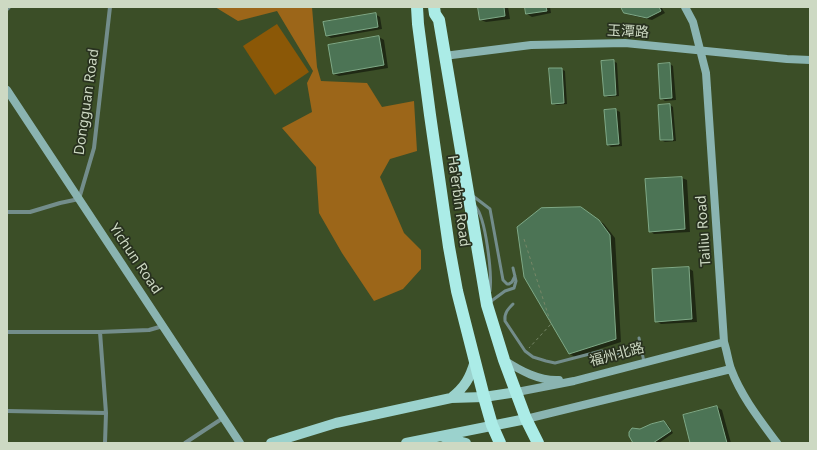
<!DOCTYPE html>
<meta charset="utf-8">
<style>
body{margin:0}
#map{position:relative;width:817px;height:450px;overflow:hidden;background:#3b4e27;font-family:"Noto Sans",sans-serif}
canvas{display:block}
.frame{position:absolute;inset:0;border:8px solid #cdd9c3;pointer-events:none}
</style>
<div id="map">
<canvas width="817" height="450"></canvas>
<div class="frame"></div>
</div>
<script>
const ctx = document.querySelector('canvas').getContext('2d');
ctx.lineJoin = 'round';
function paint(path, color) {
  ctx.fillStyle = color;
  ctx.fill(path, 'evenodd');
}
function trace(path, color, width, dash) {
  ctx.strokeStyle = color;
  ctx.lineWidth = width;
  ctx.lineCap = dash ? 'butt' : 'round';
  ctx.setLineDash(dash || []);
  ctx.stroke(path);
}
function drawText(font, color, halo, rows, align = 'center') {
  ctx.font = font + ' "Noto Sans","Noto Sans SC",sans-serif';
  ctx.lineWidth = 3.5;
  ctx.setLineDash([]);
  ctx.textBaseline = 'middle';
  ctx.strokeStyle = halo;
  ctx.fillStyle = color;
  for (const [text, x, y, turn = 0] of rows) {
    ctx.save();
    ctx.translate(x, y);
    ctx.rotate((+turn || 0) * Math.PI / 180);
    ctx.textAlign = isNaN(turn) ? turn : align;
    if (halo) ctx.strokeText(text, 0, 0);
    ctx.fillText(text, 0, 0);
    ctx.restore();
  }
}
paint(new Path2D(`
 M277 24 309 72 275 95 243 46Z`), '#8b5807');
paint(new Path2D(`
 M215 7H312L317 67 321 81 367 83 382 107 414 101 417 151 390 159 380 177 404 233 421 250V269L403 289 374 301 342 253 319 213 316 167 282 128 312 112 307 83 313 71 277 11 238 21Z`), '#9c6619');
paint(new Path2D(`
 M479 7H508L510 19 486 22 481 20Z
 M526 7H550L551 13 532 17 527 14Z
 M619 7H661L665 13 652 20 630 15Z
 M375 14 380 17 382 29 331 38 326 35Z
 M379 37 384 40 388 68 339 76 334 74Z
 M613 61 617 63 619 96 608 97 605 95Z
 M670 64 673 66 676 100 665 101 661 98Z
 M561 69 565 71 567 104 556 105 553 103Z
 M670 105 673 107 676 141 665 142 661 140Z
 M616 110 620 112 622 146 611 147 608 145 605 111Z
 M682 178 687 180 690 232 654 234 650 231Z
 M586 211 604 224 615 238 621 342 575 357 570 354Z
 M688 268 693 271 697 322 661 324 656 321Z
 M717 407 722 410 731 443H691Z
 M664 422 668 425 673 433 659 443H634L640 430Z`), '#0007');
const building = new Path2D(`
 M478 7H504L505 16 480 20Z
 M525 7H546L547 11 526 14Z
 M621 7H659L661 11 647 18 624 13Z
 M376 13 378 27 326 36 323 22Z
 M379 36 384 65 333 74 328 45Z
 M614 60 616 95 604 96 601 61Z
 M670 63 672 98 660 99 658 64Z
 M549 68H562L564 103 552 104Z
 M670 104 673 140H660L658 105Z
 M616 109 619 144 607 145 604 110Z
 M682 177 685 229 649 232 645 179Z
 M581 207 599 220 610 235 616 339 569 354 524 277 517 227 541 208Z
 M689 267 692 319 655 322 652 269Z
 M717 406 727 443H690L683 415Z
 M664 421 671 431 653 443H633L629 436V432L632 428 640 429 651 424Z`);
paint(building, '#4c7455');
trace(building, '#7fa987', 1);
trace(new Path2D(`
 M524 239 551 324 529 348`), '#778767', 1, [3, 3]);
trace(new Path2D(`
 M473 196 490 209 503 280 507 284H509L512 282 515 276
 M475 206C486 217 492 274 490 291
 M490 302 505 291 514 288 516 281 513 268
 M513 304C508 309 504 313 505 321L525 351 533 357 546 361 555 363 601 351 620 354 634 352 642 354
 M639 338 644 362`), '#738d8b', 3);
trace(new Path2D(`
 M7 9 9 7
 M7 212H30L60 203 79 199 94 148 110 7
 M7 332H100L149 330 163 326
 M100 332 106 413 105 443
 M7 411 106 413
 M185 443 223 418`), '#738d8b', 4);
trace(new Path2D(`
 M685 7 693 22 706 73 724 342C727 351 728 360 731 369 741 396 760 420 777 443
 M444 56 531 45 625 43 787 59 810 60
 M7 90 240 443
 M504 360C521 371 539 381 559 380
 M517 392 574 381 724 342
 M526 419 731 369`), '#8ab4b1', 8);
trace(new Path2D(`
 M451 398C465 387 470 378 475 361
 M443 437 466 443
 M271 443 336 423 451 398 484 397 517 392
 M406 443 526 419`), '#9bd2cd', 10);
trace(new Path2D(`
 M417 7 418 24 430 115 449 247 457 291 484 397 492 425 500 443
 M434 7 435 14 439 20 487 305 504 360 526 419 538 443`), '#abece7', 12);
drawText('14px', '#cdd9c3', '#28311f', [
 ["玉潭路",628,32,3],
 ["Dongguan Road",87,102,-82],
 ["Ha'erbin Road",458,201,82],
 ["Tailiu Road",704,231,-94],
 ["Yichun Road",135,259,56],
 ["福州北路",617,355,-15]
]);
</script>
